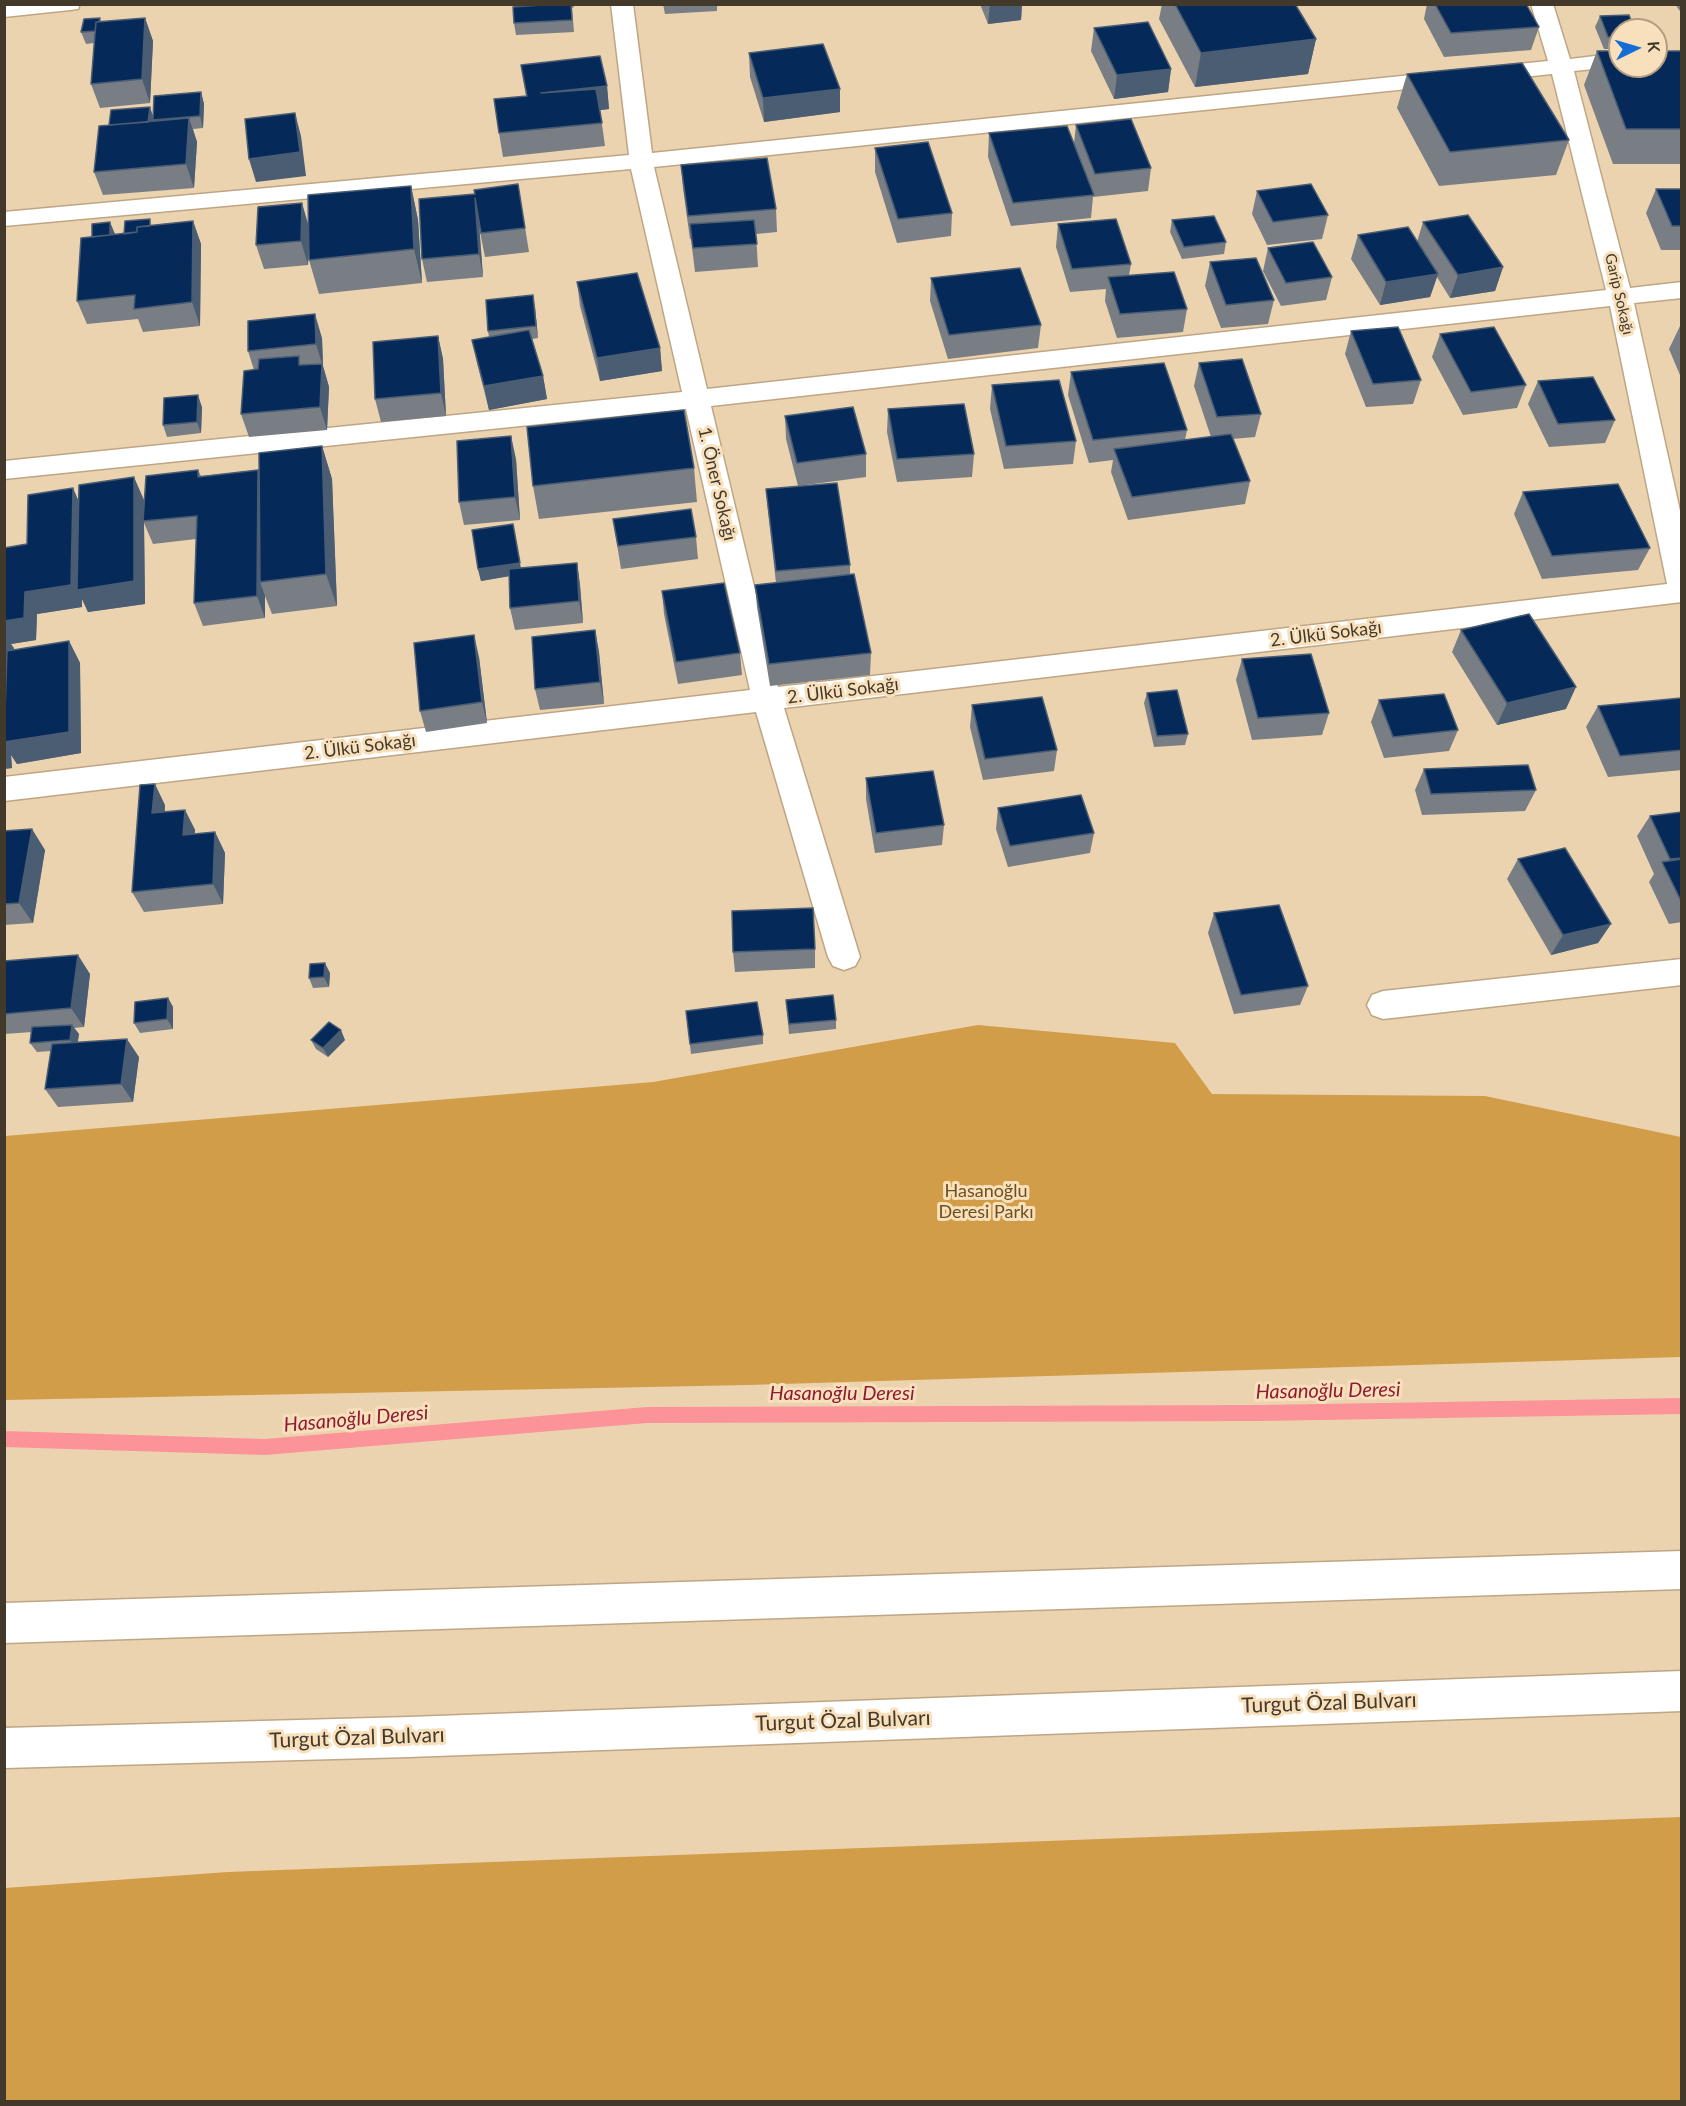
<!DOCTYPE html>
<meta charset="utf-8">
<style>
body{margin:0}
#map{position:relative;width:1686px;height:2106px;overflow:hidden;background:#ecd3af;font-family:Lato,sans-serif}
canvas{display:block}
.frame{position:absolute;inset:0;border:6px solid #43392b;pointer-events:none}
.north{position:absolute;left:1608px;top:18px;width:60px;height:60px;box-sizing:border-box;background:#f9e0bc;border:2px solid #b09d82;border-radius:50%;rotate:85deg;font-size:16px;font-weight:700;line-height:24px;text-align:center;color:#43392b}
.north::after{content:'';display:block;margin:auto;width:21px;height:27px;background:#146cd5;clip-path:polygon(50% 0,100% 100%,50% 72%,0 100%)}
</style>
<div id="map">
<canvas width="1686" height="2106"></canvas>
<div class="frame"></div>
<div class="north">K</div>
</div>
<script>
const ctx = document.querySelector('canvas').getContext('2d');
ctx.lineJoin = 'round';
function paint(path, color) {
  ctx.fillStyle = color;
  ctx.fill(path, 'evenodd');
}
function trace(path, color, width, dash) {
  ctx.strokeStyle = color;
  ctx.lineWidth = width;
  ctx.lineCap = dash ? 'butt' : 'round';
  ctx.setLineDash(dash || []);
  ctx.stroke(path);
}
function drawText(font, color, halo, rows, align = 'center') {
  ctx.font = font + ' Lato,sans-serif';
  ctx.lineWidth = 6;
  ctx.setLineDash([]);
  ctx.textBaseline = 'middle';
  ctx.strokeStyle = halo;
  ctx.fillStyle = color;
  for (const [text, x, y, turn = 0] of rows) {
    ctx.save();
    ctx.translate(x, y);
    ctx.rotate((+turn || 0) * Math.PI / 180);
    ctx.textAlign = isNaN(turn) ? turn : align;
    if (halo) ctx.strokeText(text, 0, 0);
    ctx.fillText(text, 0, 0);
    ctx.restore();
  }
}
paint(new Path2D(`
 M978 1025 1175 1043 1212 1094 1485 1096 1681 1137V1357L748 1385 5 1400V1136L653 1082Z
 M1681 1817V2101H5V1888L228 1872Z`), '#d19d49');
paint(new Path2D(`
 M1682 1398V1414L1260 1421 647 1423 265 1455 4 1447V1431L265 1439 647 1407 1260 1405Z`), '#fb9399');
const minor = new Path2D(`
 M611 4H633L652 153 1548 61 1531 4H1553L1570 59 1620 53V66H1623L1574 71 1630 288 1682 282V298L1634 303 1682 520V602L784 708 860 957 855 966 844 970 833 966 828 957 756 712 4 801V777L750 690 686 409 4 479V461L682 392 631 169 4 226V212L629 155ZM1552 74 1606 290 707 389 654 167ZM1610 306 1667 584 778 687 711 406Z
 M1682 959V985L1383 1019 1372 1015 1367 1005 1372 995 1383 991Z`);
const secondary = new Path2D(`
 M4 4H80L78 9 70 10 4 17Z`);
const primary = new Path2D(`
 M1682 1551V1589L4 1643V1603Z
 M1682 1671V1711L409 1757 4 1768V1728L409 1717Z`);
trace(minor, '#bea684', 3);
trace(secondary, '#bea684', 3);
trace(primary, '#bea684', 3);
paint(minor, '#fff');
paint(secondary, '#fff');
paint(primary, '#fff');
paint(new Path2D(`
 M524 4H573L574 7 572 8 574 32 516 35 514 23 524 6Z
 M663 4H717V11L665 14Z
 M980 4H1022L1021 20 988 24Z
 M1162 4H1295L1316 39 1308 74 1195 87 1159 19Z
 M1427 4H1526L1539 27 1531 50 1444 57 1424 19Z
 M1675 4H1682V14Z
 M1600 16 1620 30V49H1604L1595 27Z
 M100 18 101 22 145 18 153 41 150 103 100 108 91 84 94 43 86 44 81 32Z
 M1094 28 1171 69 1168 92 1114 99 1091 51Z
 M1597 51H1682V164H1613L1584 85Z
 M749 53 840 89V112L764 122 750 77Z
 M521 65 607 86 609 109 600 110 605 146 503 157 499 133 526 96Z
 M1407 74 1569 140 1556 175 1439 186 1397 108Z
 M201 92 204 104 203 128 193 129 197 142 194 188 103 195 94 172 109 125 153 116Z
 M1076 125 1151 168 1148 191 1093 197 1091 218 1011 226 988 157 989 133 1074 143Z
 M875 148 952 213 951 236 897 243 875 172Z
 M681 165 776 209 777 232 756 234 758 267 695 272 691 239H690L683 188Z
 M518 184 529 252 485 257 479 227 483 277 427 282 422 259 475 194Z
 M411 186 418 220 422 283 319 294 309 260V234L308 265 264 269 256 245 309 226Z
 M1656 189H1682V250H1661L1646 213Z
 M1257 191 1328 215 1322 239 1267 245 1252 214Z
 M1172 220 1226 242 1224 254 1182 259 1170 232Z
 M193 221 201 244 200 326 143 332 138 319 87 324 77 301 92 237 124 234 152 225Z
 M1423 222 1503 267 1495 291 1450 298 1437 277 1430 297 1380 305 1351 259 1358 235 1417 242Z
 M1058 224 1131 264 1129 275 1187 309 1183 332 1117 338 1105 301 1106 289 1070 292 1056 247Z
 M1268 248 1332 277 1326 300 1281 306 1263 271Z
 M1210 262 1274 300 1268 324 1221 328 1205 286Z
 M931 278 1041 325 1038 348 948 359 930 301Z
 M577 282 660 348 662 371 600 381 580 306Z
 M535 307 538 338 532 339 543 376 547 399 489 410 477 363 472 340 489 337 488 331Z
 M1680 326H1682V380L1669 349Z
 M1351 331 1421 380 1413 404 1366 407 1345 354Z
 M1440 334 1526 385 1517 408 1463 415 1432 357Z
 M438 336 443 359 446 416 381 422 375 399Z
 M322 338 323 366 329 387 327 430 249 437 241 414 254 370 248 351Z
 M1199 363 1261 414 1255 437 1232 439 1250 481 1245 504 1128 520 1111 472 1113 460 1089 463 1068 395 1071 372 1187 430 1185 440 1211 437 1194 386Z
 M1538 381 1615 420 1605 443 1549 447 1528 404Z
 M992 385 1076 441 1073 464 1004 469 990 409Z
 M202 407 201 433 167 437 163 425Z
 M888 409 974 454 972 477 897 482 887 432Z
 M785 416 866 454V477L798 486 786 439Z
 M322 446 332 479 337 606 272 614 265 596V618L203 626 194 603 196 539 153 544 144 523 145 604 88 612 82 599V607L37 614 36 640 11 644 13 650 69 641 80 663 81 753 17 764 11 755 12 768 4 769V548L27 544 79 501 144 500 198 470 201 476 258 470Z
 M516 459 520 520 464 525 459 502Z
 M694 468 697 502 539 519 533 486Z
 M766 489 850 565V575L871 653 870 675 770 686 757 607 755 585 776 583 768 511Z
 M1523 492 1650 548 1638 570 1542 579 1514 514Z
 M613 519 696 537 698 559 621 569Z
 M577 563 580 585 583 623 515 630 510 608 509 576 481 581 478 569 521 568Z
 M662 591 740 653 742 675 678 684 664 614Z
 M595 630 599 652 604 704 540 710 535 689Z
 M1461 630 1566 709 1497 725 1452 652Z
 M479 657 487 723 426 732 420 711Z
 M1242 659 1329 713 1322 735 1252 740 1236 680Z
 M1147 693 1188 734 1185 745 1154 747 1144 703Z
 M1682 699V770L1608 777 1586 727 1598 706Z
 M1379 700 1458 730 1449 751 1384 758 1371 722Z
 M972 705 1057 750 1054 771 983 780 970 727Z
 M1424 769 1536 790 1525 811 1422 815 1415 790Z
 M866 778 944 825 942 845 875 853 866 799Z
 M165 805V812L185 810 195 830V834L215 832 225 853 223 904 144 912 132 892Z
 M998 808 1094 833 1090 853 1008 867 996 829Z
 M1682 812V922L1669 924 1649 882 1654 874 1637 836 1650 816Z
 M4 831 45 850 33 923 4 925Z
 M1518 859 1611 924 1598 943 1551 955 1507 879Z
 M1214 913 1308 986 1300 1005 1234 1014 1208 933Z
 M815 949V968L735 972 733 952Z
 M4 961 90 974 84 1027 74 1028 79 1034 78 1042 139 1057 133 1102 58 1107 45 1089 51 1051 37 1052 30 1043 32 1032 4 1034Z
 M330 973 329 987 313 988 309 978Z
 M168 998 173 1007V1029L140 1033 134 1023Z
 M786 1000 836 1020V1029L789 1034Z
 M686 1011 763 1035V1044L691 1054Z
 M311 1040H345L328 1057 316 1049Z`), '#787e84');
paint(new Path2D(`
 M990 4H1022L1021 20 988 24Z
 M145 18 153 41 150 103 142 79Z
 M1316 39 1308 74 1195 87 1201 53Z
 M1171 69 1168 92 1114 99 1117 75Z
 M607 86 609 109 545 117 541 93Z
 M840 89V112L764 122 763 98Z
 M201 92 204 104 203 128 200 116Z
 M150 107 154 119 153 120 154 123 147 128Z
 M295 113 301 136 306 176 256 182 249 159Z
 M189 118 197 142 194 188 186 164Z
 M411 186 418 220 422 283 414 249Z
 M475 198 479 222 483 277 479 254Z
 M302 203 309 227 308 265 301 241Z
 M193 221 201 244 200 326 192 302Z
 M110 222 115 234 114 251 109 239Z
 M1503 267 1495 291 1450 298 1458 275Z
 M1438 274 1430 297 1380 305 1386 282Z
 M533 295 535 307 538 338 536 326Z
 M315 314 322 338 323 366 329 387 327 430 320 407 322 364 316 344Z
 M438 336 443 359 446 416 441 393Z
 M660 348 662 371 600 381 597 358Z
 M543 376 547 399 489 410 484 386Z
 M198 395 202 407 201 433 197 422Z
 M511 436 516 459 520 520 515 497Z
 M322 446 332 479 337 606 326 574Z
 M258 470 266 493 260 582 265 596V618L257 596Z
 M134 477 144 500 143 521 144 523 145 604 88 612 82 599V607L37 614 36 640 11 644 14 648 9 715 4 707V621L25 592 73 488 83 511Z
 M515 536 522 574 481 581 478 569Z
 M577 563 580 585 583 623 579 601Z
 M595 630 599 652 604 704 600 682Z
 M474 635 479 657 487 723 482 702Z
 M69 641 80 663 81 753 17 764 11 755 12 768 4 769V710Z
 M1576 687 1566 709 1497 725 1507 703Z
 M155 784 165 805 163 834 152 813Z
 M185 810 195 830 193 856 183 835Z
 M32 829 45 850 33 923 19 903Z
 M215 832 225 853 223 904 213 884Z
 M1611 924 1598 943 1551 955 1563 935Z
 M78 955 90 974 84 1027 71 1008Z
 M325 963 330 973 329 987 324 977Z
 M168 998 173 1007V1029L167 1019Z
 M72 1025 79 1034 76 1049 70 1040Z
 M341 1030 345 1040 328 1057 323 1048Z
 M127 1039 139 1057 133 1102 121 1084Z`), '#4a5d73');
const building = new Path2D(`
 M556 4H571L572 20 514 23 513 7Z
 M1175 4H1295L1316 39 1201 53Z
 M1435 4H1526L1539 27 1451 33Z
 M1629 15 1635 30H1620V37H1608L1600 16Z
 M100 18 99 22H96L95 31 81 32 84 19Z
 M145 18 142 79 91 84 96 22Z
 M1148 22 1171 69 1117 75 1094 28Z
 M823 44 840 89 763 98 749 53Z
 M1597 51H1620V66H1656V51H1682V129H1626Z
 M600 56 607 86 541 93 596 89 602 123 499 133 494 99 527 96 521 65Z
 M1522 63 1569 140 1450 152 1407 74Z
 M201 92 200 116 153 120 154 96Z
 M150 107 148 122 109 125 111 110Z
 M295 113 300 152 249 159 245 119Z
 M189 118 186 164 94 172 99 126Z
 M1131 119 1151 168 1095 174 1076 125Z
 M1067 126 1094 195 1013 203 989 133Z
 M928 142 952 213 898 219 875 148Z
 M767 158 776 209 688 216 681 165Z
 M518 184 525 228 481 233 475 198 479 254 422 259 419 199 475 194 474 190Z
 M1311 184 1328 215 1273 222 1257 191Z
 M411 186 414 249 309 260 308 195Z
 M1656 189H1682V226H1672Z
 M302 203 301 241 256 245 258 207Z
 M1468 215 1503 267 1458 275 1423 222Z
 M1214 216 1226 242 1184 247 1172 220Z
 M150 219V226L137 227V232L124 234 125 221Z
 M1116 219 1131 264 1072 269 1058 224Z
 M754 220 757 244 693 248 690 224Z
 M193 221 192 302 134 309 135 295 77 301 81 238 137 232V227Z
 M110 222V235L92 237V224Z
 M1408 227 1438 274 1386 282 1358 235Z
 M1313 242 1332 277 1286 283 1268 248Z
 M1256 258 1274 300 1226 305 1210 262Z
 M1020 268 1041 325 949 335 931 278Z
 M1174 272 1187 309 1120 314 1108 277Z
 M637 273 660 348 597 358 577 282Z
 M533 295 536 326 488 331 486 300Z
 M315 314 316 344 248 351V321Z
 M1398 327 1421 380 1373 384 1351 331Z
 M1494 327 1526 385 1471 392 1440 334Z
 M529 330 543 376 484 386 472 340Z
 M438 336 441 393 375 399 373 342Z
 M299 356V365L322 364 320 407 241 414 244 371 258 369 259 359Z
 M1242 359 1261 414 1217 417 1199 363Z
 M1164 363 1187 430 1093 440 1071 372Z
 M1593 377 1615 420 1558 424 1538 381Z
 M1059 380 1076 441 1006 446 992 385Z
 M198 395 197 422 163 425 164 398Z
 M964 404 974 454 897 459 888 409Z
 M853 407 866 454 797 463 785 416Z
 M684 410 694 468 533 486 527 427Z
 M1231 434 1250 481 1132 497 1114 449Z
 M511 436 515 497 459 502 457 441Z
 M322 446 326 574 260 582 259 453Z
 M198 470V477L258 470 257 596 194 603 197 516 143 521 146 476Z
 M134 477V581L77 590 79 485Z
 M837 483 850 565 776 571 766 489Z
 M1618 484 1650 548 1552 556 1523 492Z
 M73 488 71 585 25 592 24 618 4 621V548L27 544 28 495Z
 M691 509 696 537 618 546 613 519Z
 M513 524 520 563 478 569 472 530Z
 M577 563 579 601 510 608 509 569Z
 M854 574 871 653 769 664 755 585Z
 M724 583 740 653 676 662 662 591Z
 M1529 614 1576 687 1507 703 1461 630Z
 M595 630 600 682 535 689 532 637Z
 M474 635 482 702 420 711 414 643Z
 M69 641V732L4 742 7 651Z
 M1311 654 1329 713 1258 718 1242 659Z
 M1177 690 1188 734 1157 736 1147 693Z
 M1444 694 1458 730 1393 737 1379 700Z
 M1042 697 1057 750 985 759 972 705Z
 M1681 698 1682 750 1620 756 1598 706Z
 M1528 765 1536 790 1431 794 1424 769Z
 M933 771 944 825 876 833 866 778Z
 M155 784 152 813 185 810 183 835 215 832 213 884 132 892 140 785Z
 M1081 795 1094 833 1010 846 998 808Z
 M1682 812V858L1670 859 1650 816Z
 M32 829 19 903 4 904V831Z
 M1565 848 1611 924 1563 935 1518 859Z
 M1682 859V903L1662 862Z
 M1279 905 1308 986 1241 995 1214 913Z
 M813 908 815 949 733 952 732 911Z
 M78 955 71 1008 4 1014V961Z
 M325 963 324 977 309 978 310 964Z
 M833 995 836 1020 789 1024 786 1000Z
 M168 998 167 1019 134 1023 135 1002Z
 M757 1002 763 1035 690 1044 686 1011Z
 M329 1022 341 1030 323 1048 311 1040Z
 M72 1025 70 1040 30 1043 32 1027Z
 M127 1039 121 1084 45 1089 52 1044Z`);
paint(building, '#052a59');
trace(building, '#4a5d73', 1.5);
drawText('15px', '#43392b', '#f9e0bc', [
 ["Garip Sokağı",1619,294,77]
]);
drawText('18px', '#43392b', '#f9e0bc', [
 ["1. Öner Sokağı",717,484,77],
 ["2. Ülkü Sokağı",1326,634,-7],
 ["2. Ülkü Sokağı",843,691,-7],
 ["2. Ülkü Sokağı",360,747,-7]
]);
drawText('18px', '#6d5020', '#f9e0bc', [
 ["Hasanoğlu",986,1191],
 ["Deresi Parkı",986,1212]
]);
drawText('italic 20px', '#8f1b30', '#f9e0bc', [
 ["Hasanoğlu Deresi",1328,1391,-1],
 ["Hasanoğlu Deresi",842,1394],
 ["Hasanoğlu Deresi",356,1419,-5]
]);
drawText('21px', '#43392b', '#f9e0bc', [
 ["Turgut Özal Bulvarı",1329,1703,-2],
 ["Turgut Özal Bulvarı",843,1721,-2],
 ["Turgut Özal Bulvarı",357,1738,-2]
]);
</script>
